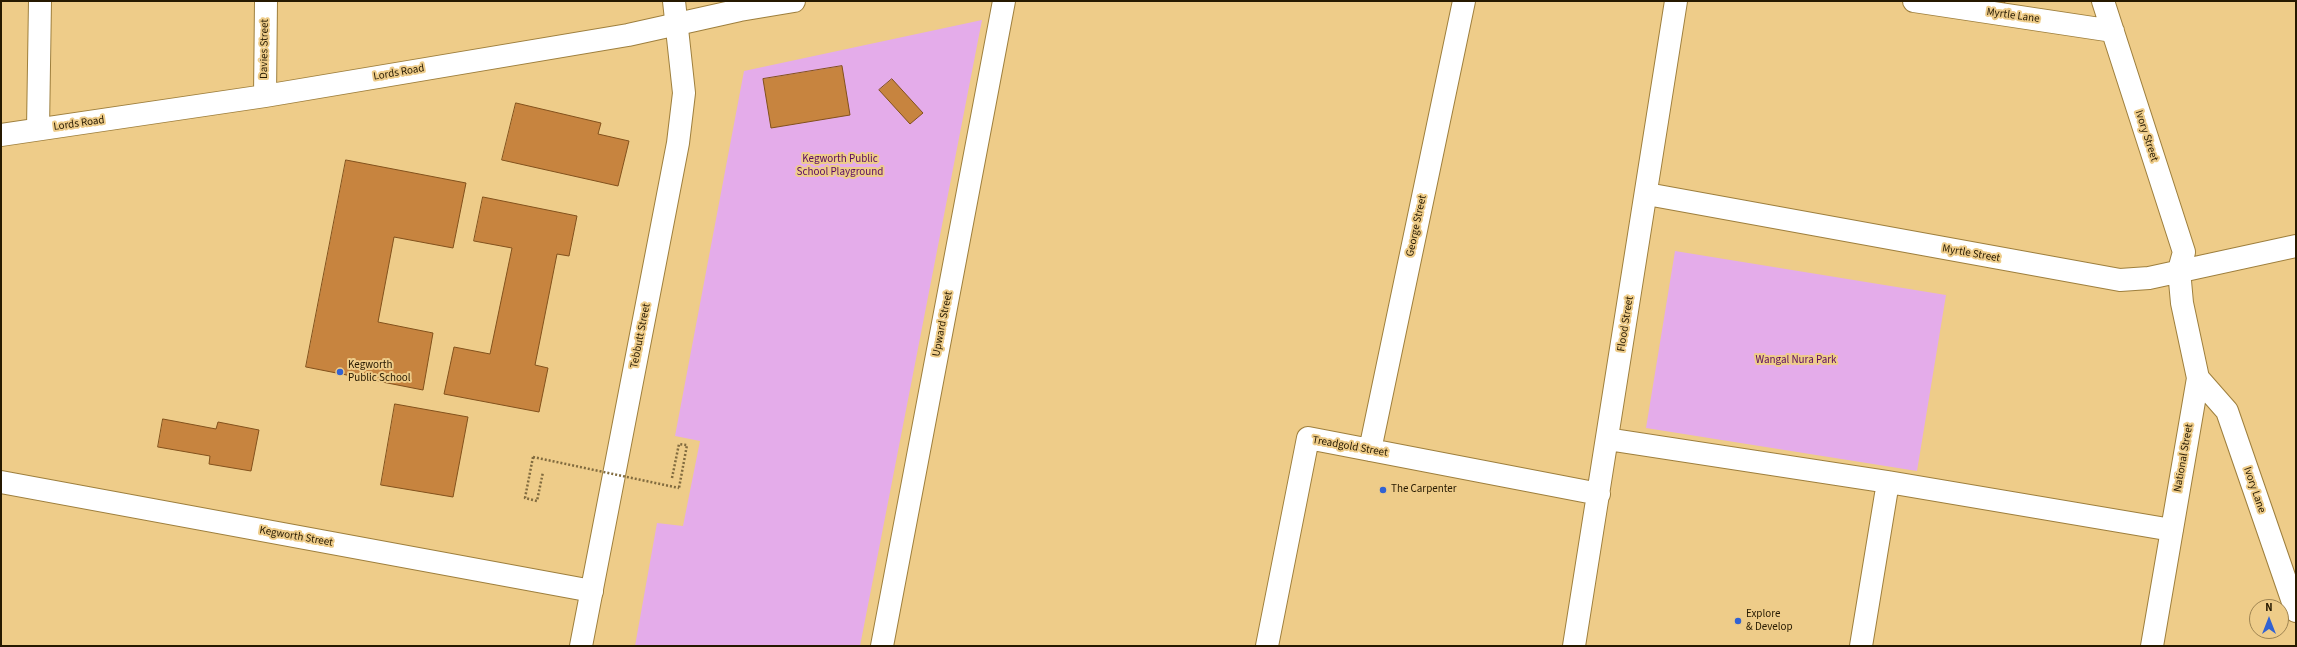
<!DOCTYPE html>
<style>
body{margin:0}
#map{position:relative;width:2297px;height:647px;overflow:hidden;background:#eecc89;font-family:"Source Sans 3",sans-serif}
canvas{display:block}
.frame{position:absolute;inset:0;border:2px solid #261900;pointer-events:none}
.north{position:absolute;left:2249px;top:599px;width:40px;height:40px;box-sizing:border-box;background:#eecc89;border:1px solid #9e8452;border-radius:50%;rotate:0deg;font-size:11px;font-weight:700;line-height:16px;text-align:center;color:#261900}
.north::after{content:'';display:block;margin:auto;width:14px;height:18px;background:#3262d2;clip-path:polygon(50% 0,100% 100%,50% 72%,0 100%)}
</style>
<div id="map">
<canvas width="2297" height="647"></canvas>
<div class="frame"></div>
<div class="north">N</div>
</div>
<script>
const ctx = document.querySelector('canvas').getContext('2d');
ctx.lineJoin = 'round';
function paint(path, color) {
  ctx.fillStyle = color;
  ctx.fill(path, 'evenodd');
}
function trace(path, color, width, dash) {
  ctx.strokeStyle = color;
  ctx.lineWidth = width;
  ctx.lineCap = dash ? 'butt' : 'round';
  ctx.setLineDash(dash || []);
  ctx.stroke(path);
}
function drawText(font, color, halo, rows, align = 'center') {
  ctx.font = font + ' "Source Sans 3",sans-serif';
  ctx.lineWidth = 4;
  ctx.setLineDash([]);
  ctx.textBaseline = 'middle';
  ctx.strokeStyle = halo;
  ctx.fillStyle = color;
  for (const [text, x, y, turn = 0] of rows) {
    ctx.save();
    ctx.translate(x, y);
    ctx.rotate((+turn || 0) * Math.PI / 180);
    ctx.textAlign = isNaN(turn) ? turn : align;
    if (halo) ctx.strokeText(text, 0, 0);
    ctx.fillText(text, 0, 0);
    ctx.restore();
  }
}
paint(new Path2D(`
 M982 20 860 646H635L657 523 683 526 700 441 675 436 744 71Z
 M1675 251 1946 295 1917 471 1646 428Z`), '#e4acea');
const building = new Path2D(`
 M1969 1H2005L2004 7Z
 M842 66 850 115 771 128 763 79Z
 M892 79 923 113 910 124 879 90Z
 M516 103 601 123 598 134 629 141 618 186 502 160Z
 M346 160 466 183 453 248 394 237 378 322 433 333 423 390 306 367Z
 M483 197 577 216 569 256 557 254 535 365 548 368 539 412 444 394 454 347 490 354 512 248 474 241Z
 M395 404 468 417 453 497 381 485Z
 M163 419 216 429 218 422 259 430 251 471 209 464 210 456 158 447Z`);
paint(building, '#c7843f');
trace(building, '#82511c', 1);
const minor = new Path2D(`
 M1914 1 2113 31
 M2103 1 2184 252 2179 270 2182 303 2198 378 2152 646
 M265 96 266 1
 M38 129 40 1
 M1 135 265 96 628 35 740 10 794 1
 M1647 194 2120 280 2149 278 2296 246
 M2198 378 2227 411 2296 611
 M1607 439 1888 482 2172 530
 M1370 450 1464 1
 M1 482 592 591
 M882 646 1004 1
 M1267 646 1308 438 1599 494
 M1574 646 1676 1
 M1861 646 1888 482`);
const major = new Path2D(`
 M581 646 678 143 684 93 674 1`);
trace(minor, '#9e7f3d', 24);
trace(major, '#9e7f3d', 24);
trace(new Path2D(`
 M533 457 525 498 537 501 543 472
 M672 478 679 444 687 445 679 488`), '#816b3f', 2.5, [2, 2]);
trace(minor, '#fff', 22);
trace(major, '#fff', 22);
trace(new Path2D(`
 M533 457 679 488`), '#816b3f', 2.5, [2, 2]);
for (const [x, y, r, color] of [
 [340,372,4,"#3262d2"],
 [1383,490,4,"#3262d2"],
 [1738,621,4,"#3262d2"]
]) {
  const dot = new Path2D();
  dot.arc(x, y, r, 0, 2 * Math.PI);
  ctx.fillStyle = color;
  ctx.fill(dot);
  trace(dot, '#eecc89', 1.5);
}
drawText('11px', '#261900', '#eecc89', [
 ["Myrtle Lane",2013,16,8],
 ["Davies Street",265,49,-89],
 ["Lords Road",399,73,-10],
 ["Lords Road",79,124,-8],
 ["Ivory Street",2146,136,72],
 ["George Street",1417,226,-78],
 ["Myrtle Street",1971,254,10],
 ["Upward Street",943,324,-79],
 ["Flood Street",1626,324,-81],
 ["Tebbutt Street",641,336,-79],
 ["Treadgold Street",1350,447,10],
 ["National Street",2184,458,-80],
 ["Ivory Lane",2254,490,71],
 ["Kegworth Street",296,537,10]
]);
drawText('11px', '#590a61', '#eecc89', [
 ["Kegworth Public",840,160],
 ["School Playground",840,173],
 ["Wangal Nura Park",1796,361]
]);
drawText('11px', '#261900', '#eecc89', [
 ["Kegworth",348,366],
 ["Public School",348,379],
 ["The Carpenter",1391,490],
 ["Explore",1746,615],
 ["& Develop",1746,628]
], 'left');
</script>
